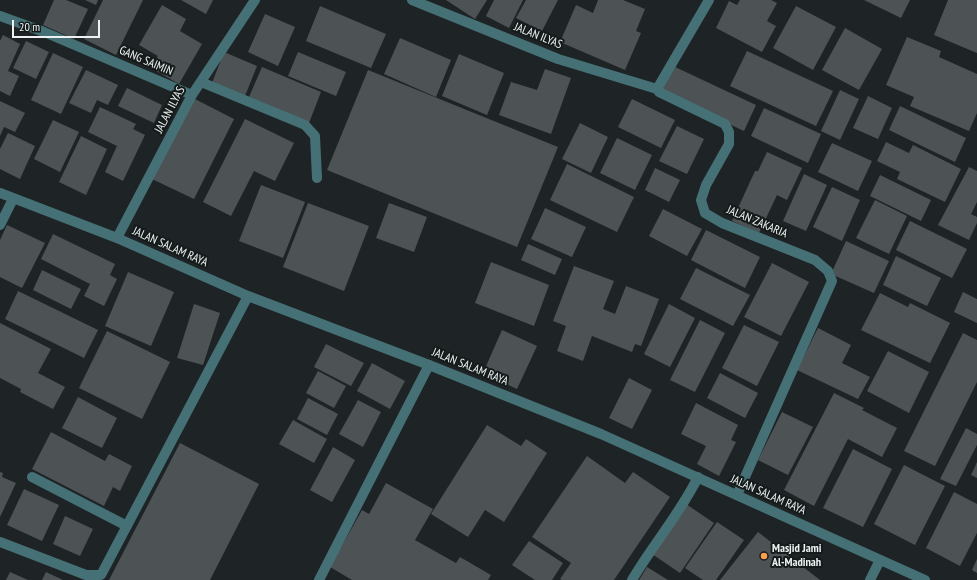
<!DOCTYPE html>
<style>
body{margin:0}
#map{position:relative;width:977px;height:580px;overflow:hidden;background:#1e2425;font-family:"PT Sans Narrow",sans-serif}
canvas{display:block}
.scale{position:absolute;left:12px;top:20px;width:88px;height:18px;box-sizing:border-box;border:2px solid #eef2f2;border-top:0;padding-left:5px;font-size:12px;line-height:14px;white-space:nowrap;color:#eef2f2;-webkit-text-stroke:3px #151b1b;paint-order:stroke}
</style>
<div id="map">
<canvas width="977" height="580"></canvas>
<div class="scale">20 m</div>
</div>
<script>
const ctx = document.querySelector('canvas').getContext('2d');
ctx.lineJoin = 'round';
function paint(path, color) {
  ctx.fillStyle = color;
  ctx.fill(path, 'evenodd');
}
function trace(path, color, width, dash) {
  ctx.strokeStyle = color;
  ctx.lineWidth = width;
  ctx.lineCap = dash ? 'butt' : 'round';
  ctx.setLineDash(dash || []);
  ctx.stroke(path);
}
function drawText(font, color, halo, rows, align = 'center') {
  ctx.font = font + ' "PT Sans Narrow",sans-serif';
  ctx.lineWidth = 4;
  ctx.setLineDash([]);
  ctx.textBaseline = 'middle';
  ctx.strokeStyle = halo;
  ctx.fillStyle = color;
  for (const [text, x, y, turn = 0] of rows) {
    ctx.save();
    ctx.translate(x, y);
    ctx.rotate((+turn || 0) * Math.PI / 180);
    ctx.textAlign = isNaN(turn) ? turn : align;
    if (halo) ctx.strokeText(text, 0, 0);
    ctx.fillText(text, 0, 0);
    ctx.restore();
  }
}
paint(new Path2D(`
 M54 0H66L88 9 74 39 43 25Z
 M85 0H98L96 5Z
 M103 0H143L116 55 84 39Z
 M181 0H213L206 14Z
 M446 0H487L475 19Z
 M494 0H523L509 28 486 16Z
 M526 0H558L542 31 516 18Z
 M598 0H623L645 9 636 31 641 33 625 70 560 42 576 5 593 13Z
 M740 0H771L777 3 767 21 776 26 762 52 716 28 729 1 737 5Z
 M864 0H910L901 18Z
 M948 0H977V53L934 35Z
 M162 5 186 19 180 31 202 44 179 84 151 68 158 56 139 45Z
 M320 6 386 34 371 68 306 41Z
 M796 6 836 27 813 70 773 48Z
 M265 14 295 27 278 66 248 52Z
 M845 28 882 49 859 90 822 70Z
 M3 35 20 44 8 71 19 76 10 96 0 91V41Z
 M907 37 941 51 939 57 977 74V113L969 131 910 106 914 97 886 85Z
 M400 38 451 60 436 97 384 74Z
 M26 41 49 52 36 79 13 68Z
 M747 51 833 91 816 126 730 86Z
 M224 52 257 66 245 96 212 83Z
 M298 52 346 72 336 96 288 76Z
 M53 53 83 67 61 114 31 100Z
 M459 54 504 73 487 115 442 96Z
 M673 66 756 105 744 131 661 92Z
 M262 67 321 92 309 123 249 97Z
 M545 69 571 78 551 134 499 115 511 82 537 90Z
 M86 70 118 85 108 105 97 100 91 113 69 103Z
 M368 70 558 147 517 247 327 170Z
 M127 88 162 105 154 123 118 106Z
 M840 90 859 99 840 140 821 131Z
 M868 96 892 108 878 139 853 128Z
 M193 98 234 119 194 199 152 179Z
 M632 99 675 120 661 148 618 127Z
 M0 101 25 113 15 132 4 127 0 136Z
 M900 106 966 138 955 162 889 130Z
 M100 107 136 124 133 129 145 135 123 181 105 172 117 146 88 132Z
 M764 108 821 134 808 163 751 136Z
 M245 119 294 143 275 181 254 171 231 216 203 202Z
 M53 120 79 132 60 172 34 159Z
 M580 123 608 137 591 173 562 159Z
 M677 126 704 139 687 174 659 161Z
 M8 133 35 146 20 179 0 169V149Z
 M81 136 107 149 86 195 59 182Z
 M617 138 652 155 635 190 600 173Z
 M886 142 909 153 913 145 961 169 945 202 897 179 900 172 877 161Z
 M832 143 872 161 858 191 818 172Z
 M767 152 802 168 787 200 777 195 759 233 732 221 755 171H758Z
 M567 164 634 197 617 232 550 200Z
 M969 167 977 171V202L971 214 977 217V223L969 240 938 225Z
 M655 168 680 180 669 202 645 190Z
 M804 174 827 185 806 231 783 221Z
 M880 175 931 200 921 221 870 196Z
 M261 185 305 202 283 258 239 241Z
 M832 187 860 200 842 241 813 227Z
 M875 200 907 216 889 254 856 238Z
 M308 203 369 226 344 291 283 267Z
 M389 203 427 217 414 252 376 238Z
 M545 208 586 227 572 257 531 239Z
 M663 209 702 229 687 256 649 236Z
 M910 221 967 249 952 278 896 250Z
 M7 225 45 243 22 288 0 277V240Z
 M706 230 760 257 745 288 691 260Z
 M53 234 115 264 110 275 117 279 104 306 84 296 90 284 41 259Z
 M846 241 889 261 874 293 831 274Z
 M528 244 562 259 555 275 521 260Z
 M896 256 941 278 927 306 883 285Z
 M491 262 549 285 534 326 475 303Z
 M772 263 809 282 781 336 744 317Z
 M574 266 614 281 603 309 615 314 626 286 659 299 641 346 635 344 632 352 592 336 583 361 557 351 566 326 553 321Z
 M696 268 750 295 733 326 680 299Z
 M42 270 81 289 71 309 33 290Z
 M128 272 174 292 151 346 105 326Z
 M18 291 98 330 84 358 5 319Z
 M963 292 977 299V323L954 312Z
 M880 293 908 307 910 303 950 323 930 363 861 330Z
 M194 304 220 313 203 365 177 358Z
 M669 304 695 318 670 367 644 354Z
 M700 320 725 333 695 392 670 380Z
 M0 323 51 349 38 373 65 387 53 409 20 392 21 389 0 378Z
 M744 325 779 342 757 386 722 368Z
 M818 328 851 345 842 363 870 377 858 399 797 370Z
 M502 330 537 346 517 389 483 373Z
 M107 331 170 362 142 419 79 388Z
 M963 333 977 340V382L935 466 904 451Z
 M326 344 364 363 351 386 314 367Z
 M888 351 929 372 909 413 867 391Z
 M372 363 405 381 390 409 357 391Z
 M318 371 346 386 334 408 306 393Z
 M720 373 758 393 745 418 707 398Z
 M629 378 652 390 632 429 609 418Z
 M834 393 864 408 862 410 897 428 882 457 848 439 814 506 784 490Z
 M78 397 117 418 102 448 62 428Z
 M308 398 338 414 327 435 297 419Z
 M358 400 381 412 363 447 339 434Z
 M696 403 738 425 731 440 736 442 719 476 697 464 706 446 681 434Z
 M782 412 813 427 788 475 758 460Z
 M293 420 327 439 314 463 279 444Z
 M487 425 521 446 526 439 547 453 504 522 485 510 468 537 431 514Z
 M966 428 977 434V445L956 486 940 479Z
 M51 432 105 461 109 454 132 466 120 491 113 487 104 506 32 469Z
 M180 443 259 484 210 580H109Z
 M333 447 355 460 332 502 310 490Z
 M853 449 892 469 863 527 823 508Z
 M587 456 625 483 633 472 670 497 614 580H562L560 579 571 563 532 537Z
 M977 462V478L971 475Z
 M904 465 945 486 915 545 874 524Z
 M0 472 3 473 2 477 16 483 0 517Z
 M386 483 433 509 415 540 456 563 460 557 491 575 488 580H352L330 567 362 510 369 514Z
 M24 489 59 505 42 541 7 525Z
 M954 492 977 504V533L960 566 926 548Z
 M686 504 714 523 680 573 652 554Z
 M65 516 93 529 80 556 53 544Z
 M717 522 744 540 716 580H703L685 568Z
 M758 532 820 580H720Z
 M529 541 563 563 552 580H535L512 565Z
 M977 559V573L972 570Z
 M647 567 668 580H639Z
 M10 572 28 580H6Z
 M46 572 63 580H42Z`), '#4d5354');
trace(new Path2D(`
 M319 580 429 365`), '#457176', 10);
trace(new Path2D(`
 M412 0 558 59 657 89
 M709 0 657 89 659 92 725 124 729 132V144L706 185 701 200 705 213 722 223 815 260 828 271 832 281 737 495
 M0 16 44 32 192 95
 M201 82 305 125 315 136 317 178
 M0 193 117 238 248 296 429 365 601 434 925 580
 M0 225 13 199
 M117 238 192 95 255 0
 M32 477 127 526
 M0 542 86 575H101L248 296
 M632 580C653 544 680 514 698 477
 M870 580 880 560`), '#457176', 10);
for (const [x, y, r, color] of [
 [764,556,4,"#f8a04b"]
]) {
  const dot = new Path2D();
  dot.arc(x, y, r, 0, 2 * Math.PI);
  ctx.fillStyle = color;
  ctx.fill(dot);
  trace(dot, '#151b1b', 1.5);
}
drawText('12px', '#eef2f2', '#151b1b', [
 ["JALAN ILYAS",538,36,22],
 ["GANG SAIMIN",146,61,23],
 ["JALAN ILYAS",170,110,-62],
 ["JALAN ZAKARIA",757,222,23],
 ["JALAN SALAM RAYA",170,247,24],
 ["JALAN SALAM RAYA",470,367,22],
 ["JALAN SALAM RAYA",768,495,24]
]);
drawText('bold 12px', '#eef2f2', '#151b1b', [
 ["Masjid Jami",772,549],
 ["Al-Madinah",772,563]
], 'left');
</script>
